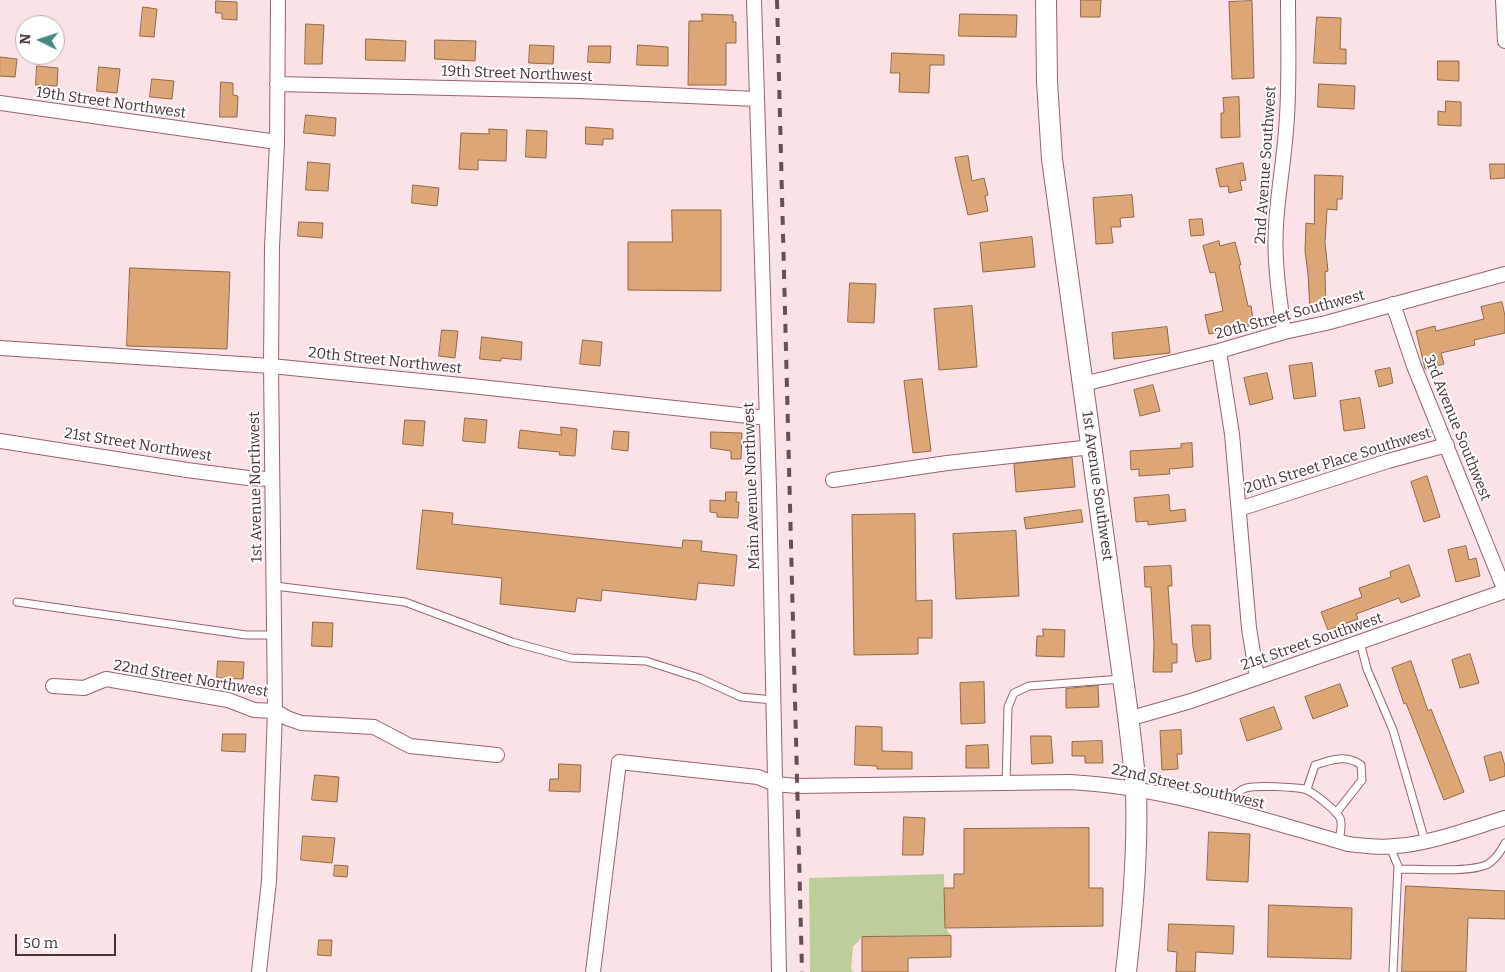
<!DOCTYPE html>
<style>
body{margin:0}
#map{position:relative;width:1505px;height:972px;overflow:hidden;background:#fae2e7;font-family:Bitter,serif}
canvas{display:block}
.north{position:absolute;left:15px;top:15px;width:50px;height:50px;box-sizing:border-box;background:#fff;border:1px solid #b6adaf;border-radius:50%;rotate:274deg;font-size:14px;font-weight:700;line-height:20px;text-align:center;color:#493238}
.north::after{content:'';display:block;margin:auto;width:18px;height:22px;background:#458a7f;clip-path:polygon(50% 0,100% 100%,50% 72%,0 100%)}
.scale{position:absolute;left:15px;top:934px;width:101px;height:22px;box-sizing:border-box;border:2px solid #493238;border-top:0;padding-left:6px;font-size:15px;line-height:18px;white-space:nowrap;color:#493238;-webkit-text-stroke:4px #fff;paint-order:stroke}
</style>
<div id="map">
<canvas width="1505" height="972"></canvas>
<div class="north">N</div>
<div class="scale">50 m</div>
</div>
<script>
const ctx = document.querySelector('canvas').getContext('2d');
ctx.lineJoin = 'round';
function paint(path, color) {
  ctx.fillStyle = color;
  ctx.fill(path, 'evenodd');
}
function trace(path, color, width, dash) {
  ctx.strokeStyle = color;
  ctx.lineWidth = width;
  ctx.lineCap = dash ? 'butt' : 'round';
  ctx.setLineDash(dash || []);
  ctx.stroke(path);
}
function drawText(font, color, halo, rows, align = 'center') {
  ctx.font = font + ' Bitter,serif';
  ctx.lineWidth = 4;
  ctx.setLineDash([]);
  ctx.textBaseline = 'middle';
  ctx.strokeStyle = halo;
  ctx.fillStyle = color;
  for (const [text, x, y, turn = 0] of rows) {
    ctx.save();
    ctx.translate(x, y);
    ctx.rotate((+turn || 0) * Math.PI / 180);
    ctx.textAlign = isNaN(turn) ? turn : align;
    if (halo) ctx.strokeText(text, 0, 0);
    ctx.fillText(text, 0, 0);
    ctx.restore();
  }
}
paint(new Path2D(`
 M944 874 945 927 951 936 862 937 853 947 851 969 854 972H810L809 878Z`), '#bdcd9b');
const building = new Path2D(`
 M1081 0H1101L1100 17H1081Z
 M216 1 237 2V20L222 19V13H216Z
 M1252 1 1254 78 1232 79 1229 2Z
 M143 7 157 9 154 37 140 36Z
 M702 14 733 15V22H736V43H726V85H688L689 21H702Z
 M960 14 1017 15 1016 37 959 36Z
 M1317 17 1341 18 1340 49H1346V64L1314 63Z
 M306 24 324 25 322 64H305Z
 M366 39 406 41 405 61 366 60Z
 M435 40 476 41 475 61 435 59Z
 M530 45 554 46 553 64 529 63Z
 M638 45 668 47V66L637 65Z
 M589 46H611L610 63 588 62Z
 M892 53 944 55V65H930L929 93 899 92 900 73H891Z
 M0 57 17 59 15 77 0 76Z
 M1438 61H1459V81L1438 80Z
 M37 66 58 68 57 86 36 85Z
 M99 67 120 69 117 93 97 91Z
 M152 79 174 81 172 99 150 97Z
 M221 82 233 83V95L238 96 237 117H220Z
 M1319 84 1355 86 1354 109 1318 107Z
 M1239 97 1240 137 1221 138V113H1224L1223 98Z
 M1446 101 1461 102V126L1438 125V111L1445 112Z
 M306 115 336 118 335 136 304 133Z
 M586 127 613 129V139H603V145L586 144Z
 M489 129 507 130 506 161 478 160V170L459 169 461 133 489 134Z
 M527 130 547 131 546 158 526 157Z
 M968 156 972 181 984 178 988 195 985 196 988 211 968 215 955 158Z
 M308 162 330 164 328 191 306 190Z
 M1243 163 1246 180 1240 181 1242 190 1229 193 1228 186 1220 187 1216 169Z
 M1490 164H1505V178L1491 179Z
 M1315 175 1343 176 1342 199H1337V210L1327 209 1325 243 1328 271 1325 272 1326 310H1310L1308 274 1305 251 1306 223 1314 224Z
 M413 185 439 188 437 206 412 203Z
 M1132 195 1134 217 1120 218 1121 227H1111L1113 243 1096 244 1093 198Z
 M672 210H721V291L628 290V242H672Z
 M1202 219 1204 235 1191 236 1189 220Z
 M299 222 323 223 322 238 298 236Z
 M1032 237 1035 267 983 272 980 243Z
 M1219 241 1220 246 1235 242 1241 265H1239L1248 306H1251L1254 325 1209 334 1205 315 1223 311 1215 272 1210 273 1203 246Z
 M130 268 230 272 227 349 127 346Z
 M850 283 876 284 874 323 848 322Z
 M1502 302 1505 316V333L1474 340 1475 345 1441 353 1444 364 1425 369 1416 331 1435 326 1436 331 1484 319 1481 307Z
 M972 306 977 367 939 370 934 309Z
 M1167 327 1170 353 1114 359 1112 333Z
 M442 330 458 331 455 358 439 356Z
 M482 337 522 342 521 360 501 358V361L480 359Z
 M583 340 602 342 600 366 580 364Z
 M1312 363 1316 396 1294 399 1289 366Z
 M1390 368 1393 383 1379 387 1375 371Z
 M1267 373 1273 399 1250 405 1244 378Z
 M922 379 931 451 913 453 904 381Z
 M1153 385 1160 411 1140 416 1134 390Z
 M1360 398 1365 428 1344 431 1340 401Z
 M465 418 487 420 485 443 463 441Z
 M405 420 425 421 423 446 403 444Z
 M561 427 577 429 575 456 559 455 560 452 518 448 520 430 561 435Z
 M614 431 629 432 628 451 612 449Z
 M711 432 742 433 741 459H731V451L711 448Z
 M1192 443 1193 467 1169 469 1170 474 1139 476V469L1131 470 1130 451 1181 448V444Z
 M1072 458 1075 487 1016 492 1014 464Z
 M1427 476 1440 517 1424 522 1411 482Z
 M726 492H737L736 502H739L738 518 717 517V513L710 512V500L725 501Z
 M1169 495 1170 511 1185 509 1186 521 1148 525V521L1136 522 1134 498Z
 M423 510 453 513 452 524 682 548 683 540 702 541 701 551 737 555 734 586 698 583 696 600 602 590 601 601 577 598 575 612 500 604 502 578 417 569Z
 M1081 510 1083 522 1026 529 1024 518Z
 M915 514 916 601 932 600V638H918V654L854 655 852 515Z
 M1016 531 1019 596 956 599 953 534Z
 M1466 546 1469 560 1476 558 1480 576 1456 582 1448 550Z
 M1409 565 1420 596 1401 603 1399 598 1356 614 1358 619 1328 630 1321 612 1362 597 1359 588 1391 577 1390 572Z
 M1171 566 1172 586H1168L1172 644H1177V663H1172V672H1153L1154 644 1151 587H1145L1144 567Z
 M313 622 333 623 332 647 312 646Z
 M1192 625H1210L1211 659 1196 662 1193 647Z
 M1043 629 1065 630 1064 657 1036 656 1037 636H1043Z
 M1470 654 1479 683 1460 688 1452 660Z
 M218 661 244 662 243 679 217 678Z
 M1411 661 1428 711 1431 709 1464 792 1444 800 1406 703 1404 704 1392 668Z
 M984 682 985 723 961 724 960 683Z
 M1340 684 1348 706 1313 719 1305 697Z
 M1098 686 1099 707 1066 708V689Z
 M1274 707 1282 729 1247 741 1240 719Z
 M856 726 882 727V751L912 752V769H877V766L855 765Z
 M1181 730 1182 754H1177L1178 769 1162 770 1160 731Z
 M223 734H246L245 752 222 751Z
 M1031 736H1051L1053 763 1032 764Z
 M1102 741 1103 763H1085V756H1072V742Z
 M988 745 989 768H966V746Z
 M1501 752 1505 766V776L1490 781 1484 757Z
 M559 764 581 765 580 792 549 791 550 779H558Z
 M315 775 339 777 337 802 312 800Z
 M904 817 925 818 923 855H903Z
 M1089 828V888H1103V926L945 928 944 888H954V874H964V829Z
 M1209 832 1250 834 1248 882 1207 880Z
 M303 836 335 838 332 863 301 860Z
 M335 865 348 866 347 877 334 876Z
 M1406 886 1505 891V919L1468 918 1466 972H1402Z
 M1269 905 1352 908 1351 959 1268 957Z
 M1169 924 1234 926 1233 954 1196 952 1195 972H1176L1177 952 1168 951Z
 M951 936V957L908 958V972H862V937Z
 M319 940H332L331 956 318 955Z`);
paint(building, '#dda676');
trace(building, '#906946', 1);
const lane = new Path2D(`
 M275 586 405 602 512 642 571 658 646 661 699 678 741 697 773 700
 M17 602 246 635H275
 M1360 642 1367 669 1393 730 1425 841
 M1006 784 1008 707 1014 693 1029 686 1122 679
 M1307 789 1315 765C1332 760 1346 754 1361 765L1362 780 1336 813
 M1222 808C1229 801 1236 791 1246 788 1256 785 1293 787 1304 789 1311 790 1337 811 1340 818 1343 825 1340 834 1339 841
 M1390 847 1398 866 1393 972
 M1398 869C1418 869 1472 873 1488 864 1496 859 1501 851 1505 843`);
const street = new Path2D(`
 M754 0 769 487 779 972
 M1503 0 1505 41
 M277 84 579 91 756 99
 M0 103 277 142
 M1393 304 1414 366 1505 591
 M1284 332C1281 308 1277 284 1276 260 1273 216 1283 173 1286 130 1290 87 1288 43 1288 0
 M0 348 271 366 471 386 767 418
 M1219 351 1232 434 1249 628 1257 678
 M1083 384 1219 351 1284 332 1326 323 1505 274
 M0 441 187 470 248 478 271 479
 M833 480 947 463 1092 447
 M1239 509 1388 461 1447 445
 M53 686 84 688 106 679 228 700 254 710 275 711 287 718 301 723 374 727 410 746 497 755
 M1128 719 1191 701 1505 591
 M259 972 269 881 275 711 271 366 272 247 277 142 278 0
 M593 972 619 762 758 777 775 784 797 786 1070 782C1165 787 1257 818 1348 844 1364 846 1379 848 1395 846 1429 844 1472 828 1505 818`);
const secondary = new Path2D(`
 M1046 0 1047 82 1052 159 1126 700C1130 731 1134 762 1136 792 1138 852 1133 912 1126 972`);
trace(lane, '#976371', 9);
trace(street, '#976371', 16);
trace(secondary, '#976371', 22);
trace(lane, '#fff', 7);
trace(street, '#fff', 14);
trace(secondary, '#fff', 20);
trace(new Path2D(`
 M777 0 802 972`), '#664f55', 4, [9, 9]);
drawText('15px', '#493238', '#fff', [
 ["19th Street Northwest",517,74,2],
 ["19th Street Northwest",111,103,8],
 ["2nd Avenue Southwest",1266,165,-86],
 ["20th Street Southwest",1290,315,-15],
 ["20th Street Northwest",385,361,6],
 ["3rd Avenue Southwest",1457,428,68],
 ["21st Street Northwest",138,445,9],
 ["20th Street Place Southwest",1338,461,-17],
 ["Main Avenue Northwest",752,486,-92],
 ["1st Avenue Southwest",1097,486,82],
 ["1st Avenue Northwest",256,487,-91],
 ["21st Street Southwest",1312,642,-19],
 ["22nd Street Northwest",191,679,10],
 ["22nd Street Southwest",1188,787,13]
]);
</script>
